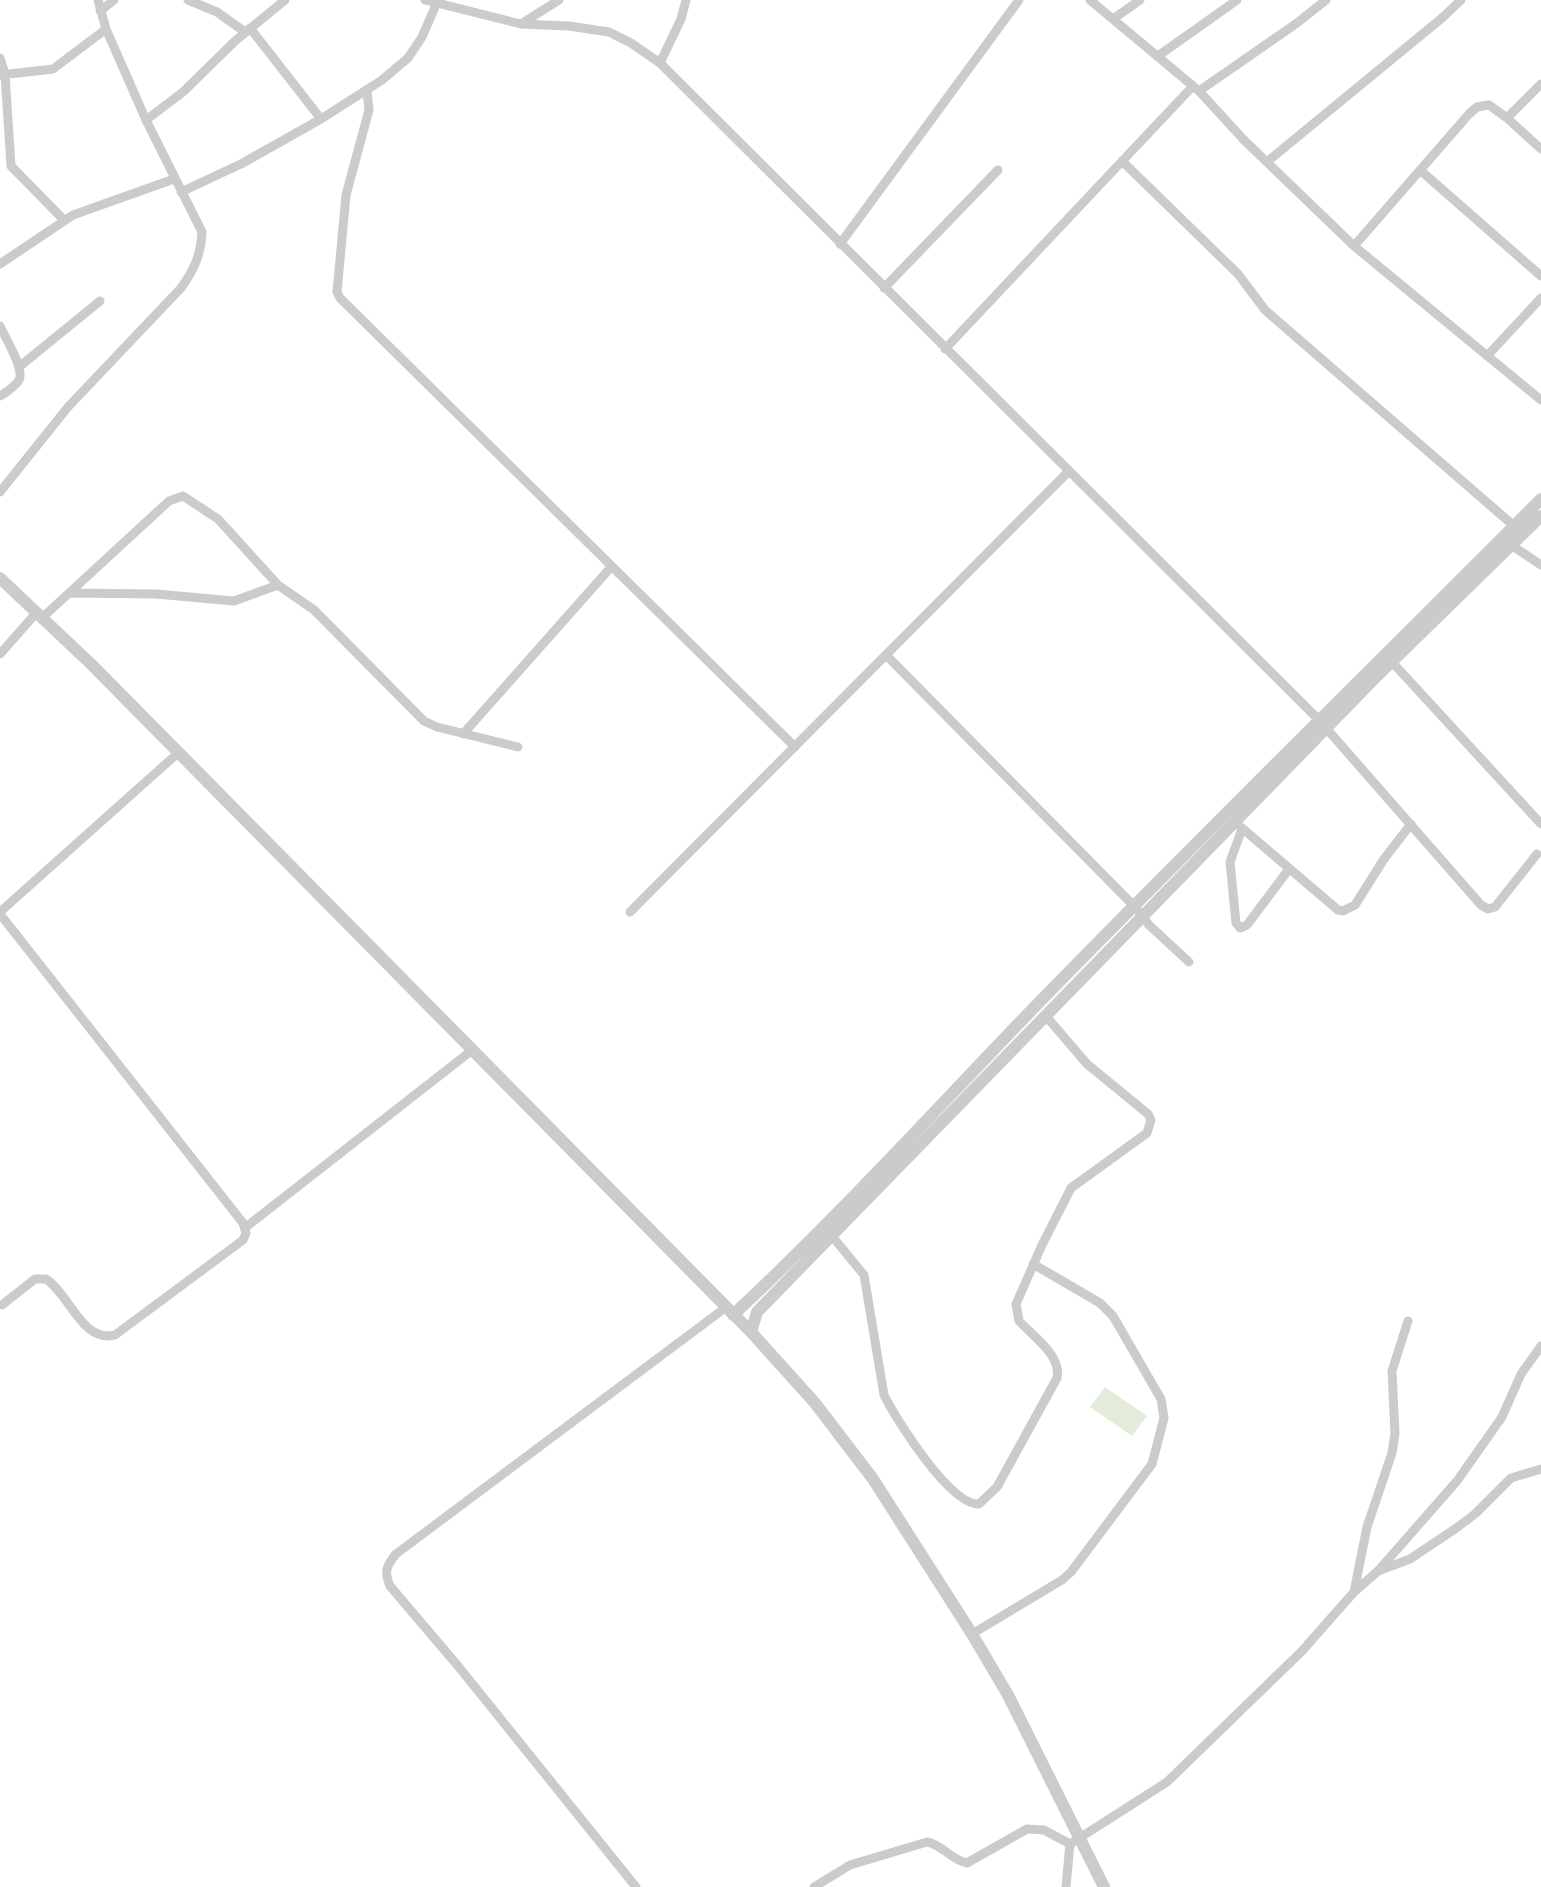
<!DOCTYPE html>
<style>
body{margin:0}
canvas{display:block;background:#fff}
</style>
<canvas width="1541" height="1887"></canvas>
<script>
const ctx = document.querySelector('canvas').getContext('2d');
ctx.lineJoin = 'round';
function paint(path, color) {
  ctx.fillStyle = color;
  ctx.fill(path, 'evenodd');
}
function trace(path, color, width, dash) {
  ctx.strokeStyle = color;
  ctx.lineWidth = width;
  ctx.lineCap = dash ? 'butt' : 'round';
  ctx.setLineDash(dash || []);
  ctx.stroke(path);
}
paint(new Path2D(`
 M1105 1387 1147 1416 1132 1436 1090 1407Z`), '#e3ecdb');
trace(new Path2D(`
 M188 0 217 12 245 32
 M425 0 521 24 569 26 609 32 631 43 660 63 1319 720 1481 905 1488 909 1495 907 1537 854
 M1090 0 1199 91 1244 140 1354 246 1541 400
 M100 11 114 0
 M1113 19 1140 0
 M521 24 559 0
 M250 28 321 119
 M1158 56 1237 0
 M0 58 5 74 11 166 64 220
 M660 63 681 19 686 0
 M0 75 53 69 106 29
 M367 91 369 110 346 195 337 292 340 298 795 747
 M1199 91 1297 23 1326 0
 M1507 118 1541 149
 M146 120 183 92 235 41 285 0
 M1122 161 1238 274 1265 310 1514 526
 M1268 161 1442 18 1461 0
 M1420 170 1541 276
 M181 192 241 164 321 119 382 80 408 58 422 37 438 0
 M840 244 1019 0
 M1354 246 1469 114 1477 107 1489 105 1507 118 1541 84
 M0 264 73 215 174 179
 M884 288 998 170
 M0 326C5 337 25 370 19 380 15 387 6 392 0 396
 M945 349 1193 86
 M1487 356 1541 298
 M19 367 100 301
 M0 492 68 407 181 288C194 270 201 255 202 232L146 120 106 29 98 0
 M1511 545 1541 565
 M70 593 156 594 234 601 278 585
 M43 617 169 501 183 496 218 519 278 585 314 610 424 721 437 727 518 747
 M0 654 37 612
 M886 655 1135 907 1149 925 1189 962
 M1392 662 1541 824
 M463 734 612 566
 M1236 823 1338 910 1343 911 1355 905 1384 859 1411 824
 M1242 829 1230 862 1236 923 1240 928 1247 925 1289 869
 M0 912 178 753
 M630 912 1068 472
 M0 914 243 1223 246 1233 243 1240 115 1335C82 1343 70 1295 46 1279H35L2 1305
 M246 1227 471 1051
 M832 1236 864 1275 884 1395C897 1421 950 1505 979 1504L997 1487 1057 1378C1062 1356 1033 1336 1019 1321L1016 1304 1042 1245 1071 1188 1147 1133 1151 1120 1148 1114 1087 1064 1045 1015
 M1378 1571 1410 1559 1455 1529 1475 1514 1511 1478 1541 1469
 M1354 1592 1367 1527 1392 1453 1395 1433 1392 1371 1408 1321
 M972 1634 1062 1580 1071 1572 1152 1464 1164 1418 1161 1399 1113 1316 1100 1303 1033 1264
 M636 1887 458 1666 390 1586C384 1572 386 1566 396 1554L725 1308
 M814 1887 850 1865 927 1842C943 1845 951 1860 967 1863L1027 1829 1044 1830 1070 1844 1167 1782 1302 1651 1354 1592 1378 1571 1457 1481 1502 1417 1521 1374 1541 1346
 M1066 1887 1070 1844`), '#cbcbcb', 9);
trace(new Path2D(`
 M0 578 92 665 351 927 751 1332 815 1403 873 1479 972 1634 1008 1695 1104 1887
 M733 1315C834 1221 928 1118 1024 1018 1194 843 1369 672 1541 499
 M751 1332 757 1312 1372 681 1541 516`), '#cbcbcb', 12);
</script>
